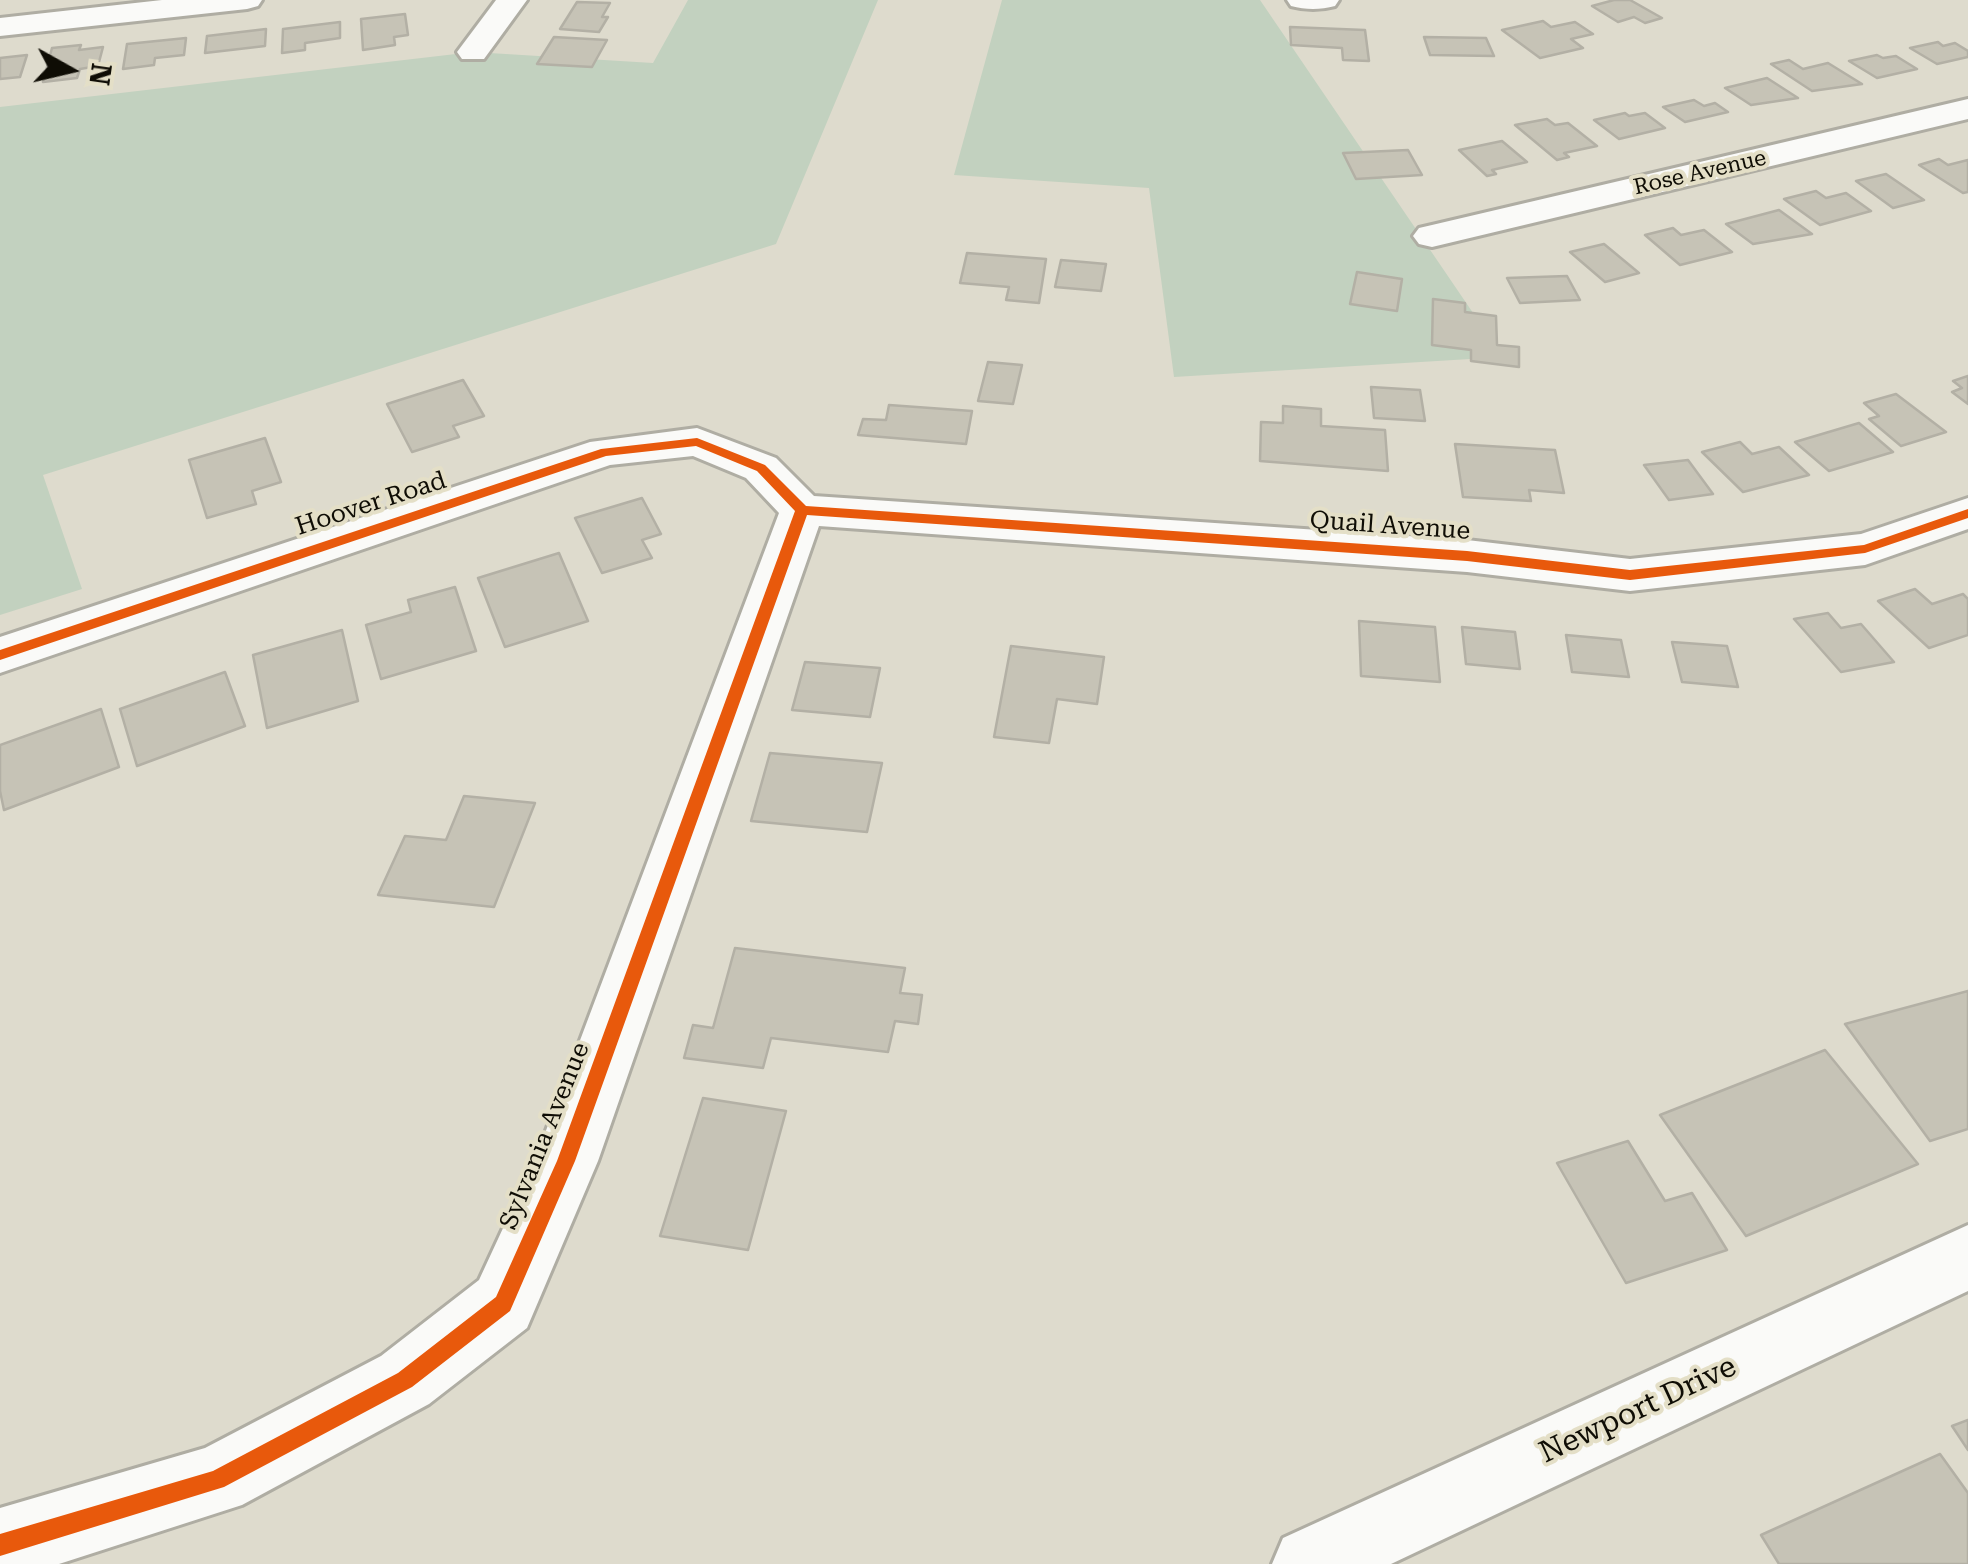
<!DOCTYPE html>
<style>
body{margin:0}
#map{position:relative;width:1968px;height:1564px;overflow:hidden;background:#dedbcd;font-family:"Roboto Serif",serif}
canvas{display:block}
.north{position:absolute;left:20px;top:20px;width:100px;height:100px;-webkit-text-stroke:8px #e4dfc7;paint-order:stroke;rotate:98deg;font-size:28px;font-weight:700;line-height:40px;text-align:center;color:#0f0d05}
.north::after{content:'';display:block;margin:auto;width:35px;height:45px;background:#0f0d05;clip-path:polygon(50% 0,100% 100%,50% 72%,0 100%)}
</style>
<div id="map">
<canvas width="1968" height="1564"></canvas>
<div class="north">N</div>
</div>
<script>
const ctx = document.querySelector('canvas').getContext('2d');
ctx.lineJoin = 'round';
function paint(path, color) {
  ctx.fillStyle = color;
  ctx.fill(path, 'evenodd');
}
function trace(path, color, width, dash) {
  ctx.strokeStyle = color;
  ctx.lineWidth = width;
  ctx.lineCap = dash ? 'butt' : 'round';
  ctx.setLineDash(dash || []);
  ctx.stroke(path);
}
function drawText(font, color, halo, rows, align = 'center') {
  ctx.font = font + ' "Roboto Serif",serif';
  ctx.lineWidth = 8;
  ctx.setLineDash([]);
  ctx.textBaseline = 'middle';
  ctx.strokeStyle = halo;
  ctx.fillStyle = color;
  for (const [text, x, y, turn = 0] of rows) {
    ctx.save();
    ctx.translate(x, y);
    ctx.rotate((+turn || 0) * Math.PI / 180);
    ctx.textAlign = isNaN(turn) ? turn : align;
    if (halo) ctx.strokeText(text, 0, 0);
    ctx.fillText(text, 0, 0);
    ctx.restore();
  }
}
paint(new Path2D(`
 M688 0H878L776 244 43 475 82 589 0 615V107L473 52 653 63Z
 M1002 0H1260L1503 357 1174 377 1149 188 954 175Z`), '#c2d1bf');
const building = new Path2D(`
 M1614 0H1630L1662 18 1645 23 1634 17 1618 22 1592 6Z
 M577 2 610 3 602 17H608L599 32 560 29Z
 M405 14 408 35 394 37 395 45 363 50 361 19Z
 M1543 21 1551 27 1575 22 1593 34 1571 39 1583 48 1540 58 1502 30Z
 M340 22V38L305 43V50L282 53 283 29Z
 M1290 27 1365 30 1369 61 1343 60 1342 48 1291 45Z
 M266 29 265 46 205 53 207 36Z
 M554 37 607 40 592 67 537 64Z
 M1424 37 1486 38 1494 56 1430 55Z
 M186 38 184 55 155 58 154 65 123 69 127 44Z
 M1938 42 1943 46 1955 43 1968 51V57L1937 64 1910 48Z
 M81 45 79 50 103 47 98 66 80 69 77 78 43 82 52 48Z
 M27 55 20 77 0 79V58Z
 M1877 55 1883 58 1896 56 1917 69 1877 78 1849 61Z
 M1789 60 1803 69 1828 63 1862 84 1812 91 1771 64Z
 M1767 78 1798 98 1751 105 1725 88Z
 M1694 100 1704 106 1715 103 1728 112 1685 122 1663 107Z
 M1625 113 1629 116 1645 113 1665 128 1619 139 1594 120Z
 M1547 119 1555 125 1568 123 1597 146 1564 153 1569 157 1557 160 1515 125Z
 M1502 141 1527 162 1492 170 1496 174 1487 176 1459 150Z
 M1408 150 1422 175 1356 179 1343 153Z
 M1939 159 1948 165 1968 160V192L1963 193 1919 165Z
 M1886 174 1924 200 1893 208 1856 181Z
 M1816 191 1826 198 1846 193 1871 211 1820 225 1784 199Z
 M1779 210 1812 234 1753 244 1726 224Z
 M1673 228 1681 235 1704 230 1732 252 1680 265 1645 235Z
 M1604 244 1639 273 1605 282 1570 252Z
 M967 253 1046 259 1039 303 1006 300 1009 287 960 283Z
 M1061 260 1106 264 1101 291 1055 287Z
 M1357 272 1402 279 1397 311 1350 304Z
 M1567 276 1580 300 1520 303 1507 278Z
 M1433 299 1465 303V312L1496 316 1497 345 1519 347V367L1471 361V350L1432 345Z
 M988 362 1022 365 1013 404 978 401Z
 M1968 376V404L1952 392 1962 388 1953 381Z
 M463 380 484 416 453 426 459 437 412 452 387 404Z
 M1371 387 1420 390 1425 421 1374 418Z
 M1896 394 1946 432 1901 446 1869 419 1879 416 1864 403Z
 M889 405 972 411 966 444 858 435 863 419 886 420Z
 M1283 406 1321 409V426L1385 430 1388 471 1260 461 1261 422 1283 423Z
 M1859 423 1893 452 1829 471 1795 442Z
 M265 438 281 482 252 491 256 504 207 518 189 460Z
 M1740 442 1752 454 1779 447 1809 475 1743 492 1702 452Z
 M1455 444 1555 450 1564 493 1529 490 1531 501 1463 497Z
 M1688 460 1713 494 1669 500 1644 465Z
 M642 498 661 534 642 540 652 558 602 573 575 518Z
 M559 553 588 621 505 647 478 578Z
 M455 587 476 651 381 679 366 625 411 612 408 600Z
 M1915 589 1932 604 1963 594 1968 599V635L1929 648 1878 601Z
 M1828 613 1841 628 1861 624 1894 662 1841 672 1794 619Z
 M1359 621 1435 627 1440 682 1361 676Z
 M1462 627 1515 632 1520 669 1466 664Z
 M342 630 358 701 267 728 253 655Z
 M1566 635 1621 640 1629 677 1572 672Z
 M1672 642 1727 646 1738 687 1682 682Z
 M1011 646 1104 657 1097 704 1057 699 1049 743 994 737Z
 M805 662 880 668 870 717 792 710Z
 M225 672 245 726 137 766 120 709Z
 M101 709 119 767 4 810 0 791V745Z
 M770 753 882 763 867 832 751 821Z
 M464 796 535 803 494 907 378 895 405 836 446 840Z
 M735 948 905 968 900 993 922 995 918 1024 895 1021 888 1052 771 1038 763 1068 684 1058 693 1025 713 1028Z
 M1968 991V1129L1930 1141 1845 1024Z
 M1825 1050 1918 1164 1746 1236 1660 1115Z
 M703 1098 786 1111 748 1250 660 1236Z
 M1628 1141 1665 1201 1692 1193 1727 1250 1626 1283 1557 1163Z
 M1968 1420V1450L1952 1426Z
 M1940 1454 1968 1493V1564H1779L1761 1535Z`);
paint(building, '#c6c3b6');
trace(building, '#b3b0a5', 2.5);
const street = new Path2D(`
 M162 0H262L258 6 247 9 0 36V18Z
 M496 0H527L484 59H462L457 52Z
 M1287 0H1339L1335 6C1320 10 1306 10 1291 6Z
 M1968 99V119L1432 247 1419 244 1413 236 1419 228 1432 225Z
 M697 428 776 458 814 496 1467 540 1630 559 1861 534 1968 498V529L1865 565 1630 591 1467 572 819 526 598 1161 527 1328 429 1404 242 1505 59 1564H0V1508L205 1448 381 1356 479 1280 536 1157 779 513 746 478 693 456 610 465 0 673V637L590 442Z
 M1968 1225V1291L1391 1564H1272L1283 1538Z`);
trace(street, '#afada3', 6);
paint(street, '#fafaf8');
paint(new Path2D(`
 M697 438 765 465 806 506 1467 551 1630 570 1864 545 1968 509V518L1865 553 1630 580 1467 561 807 515 575 1161 510 1311 412 1387 224 1487 0 1556V1534L213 1471 398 1373 496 1297 557 1161 795 511 757 471 696 446 606 456 0 660V650L601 449Z`), '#e8590c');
drawText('22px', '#0f0d05', '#e4dfc7', [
 ["Rose Avenue",1700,173,-13]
]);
drawText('25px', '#0f0d05', '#e4dfc7', [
 ["Hoover Road",371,504,-18],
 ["Quail Avenue",1390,526,4],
 ["Sylvania Avenue",545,1136,-68]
]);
drawText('30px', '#0f0d05', '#e4dfc7', [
 ["Newport Drive",1638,1410,-25]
]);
</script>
